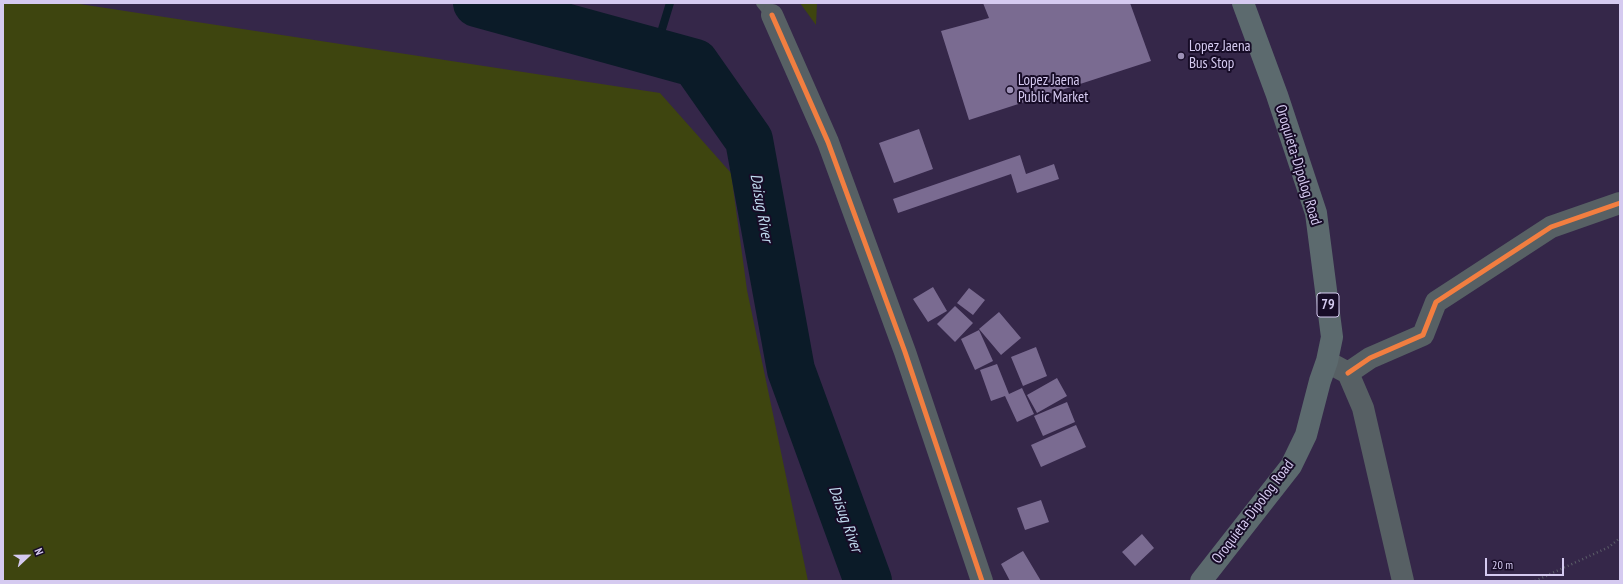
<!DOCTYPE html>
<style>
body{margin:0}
#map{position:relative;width:1623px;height:584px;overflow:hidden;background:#352749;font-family:"PT Sans Narrow",sans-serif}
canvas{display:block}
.frame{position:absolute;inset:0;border:4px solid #d5caf0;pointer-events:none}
.north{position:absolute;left:8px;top:536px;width:40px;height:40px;-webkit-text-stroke:3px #170c27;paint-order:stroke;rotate:68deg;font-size:11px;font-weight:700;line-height:16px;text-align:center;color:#d5caf0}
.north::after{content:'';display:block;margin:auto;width:14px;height:18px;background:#d5caf0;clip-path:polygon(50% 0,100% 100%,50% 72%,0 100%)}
.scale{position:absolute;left:1485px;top:558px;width:79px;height:18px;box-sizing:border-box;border:2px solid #d5caf0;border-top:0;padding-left:5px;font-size:12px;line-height:14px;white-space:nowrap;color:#d5caf0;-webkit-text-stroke:3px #170c27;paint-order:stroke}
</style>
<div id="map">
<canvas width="1623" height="584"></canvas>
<div class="frame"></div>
<div class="north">N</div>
<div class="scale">20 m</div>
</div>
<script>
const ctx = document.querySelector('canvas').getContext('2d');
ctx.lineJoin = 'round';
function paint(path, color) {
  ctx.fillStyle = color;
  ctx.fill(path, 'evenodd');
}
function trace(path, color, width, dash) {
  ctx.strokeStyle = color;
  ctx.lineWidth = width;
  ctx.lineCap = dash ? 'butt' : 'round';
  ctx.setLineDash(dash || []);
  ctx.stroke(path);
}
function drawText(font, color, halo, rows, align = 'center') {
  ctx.font = font + ' "PT Sans Narrow",sans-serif';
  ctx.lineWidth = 4;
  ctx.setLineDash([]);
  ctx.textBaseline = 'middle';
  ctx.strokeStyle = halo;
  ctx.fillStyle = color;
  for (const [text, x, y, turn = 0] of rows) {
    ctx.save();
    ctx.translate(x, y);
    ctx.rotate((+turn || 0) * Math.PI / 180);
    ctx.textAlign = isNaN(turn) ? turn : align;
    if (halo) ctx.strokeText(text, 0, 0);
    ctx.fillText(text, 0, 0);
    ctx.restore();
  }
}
paint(new Path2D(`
 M3 3H73L660 93 731 173 747 290 808 581H3Z
 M800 3H817L816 25Z`), '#3e450f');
trace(new Path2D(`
 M655 52 670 3`), '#0b1b28', 8);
trace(new Path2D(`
 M477 3 695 63 749 140 791 370 868 581`), '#0b1b28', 48);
paint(new Path2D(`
 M983 3H1130L1151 61 969 120 941 31 989 18Z
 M919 129 933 169 894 183 879 143Z
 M1020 155 1026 174 1054 164 1059 179 1017 193 1011 174 898 213 893 199Z
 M933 287 947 311 928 322 913 299Z
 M969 288 985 300 973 315 957 303Z
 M955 306 973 323 955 342 937 324Z
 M999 312 1021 338 1001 355 979 329Z
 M979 330 993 361 975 370 961 339Z
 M1036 347 1047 376 1023 386 1011 357Z
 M997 364 1009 394 1022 388 1034 414 1017 422 1005 396 991 401 980 370Z
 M1057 378 1067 396 1037 413 1027 395Z
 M1067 402 1075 422 1043 436 1034 416Z
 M1076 425 1086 447 1041 467 1031 445Z
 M1041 500 1049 522 1025 530 1017 508Z
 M1142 534 1154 548 1135 566 1122 552Z
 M1023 551 1041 581H1010L1001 564Z`), '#7a6b91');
trace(new Path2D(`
 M1535 581 1609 547 1620 538`), '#5b5e68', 2.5, [1, 3]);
trace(new Path2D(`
 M762 3 772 15`), '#576064', 12);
trace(new Path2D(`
 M772 15 828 142 905 352 982 581
 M1335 366 1348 373 1363 408 1403 581
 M1348 373 1370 358 1423 335 1436 302 1551 227 1620 203`), '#576064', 22);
trace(new Path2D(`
 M1201 581 1291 466 1306 435 1320 381 1327 361 1332 337 1316 213 1277 95 1243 3`), '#5c6a6e', 22);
trace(new Path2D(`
 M772 15 828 142 905 352 982 581
 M1348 373 1370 358 1423 335 1436 302 1551 227 1620 203`), '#f27e40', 5);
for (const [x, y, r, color] of [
 [1181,56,4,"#9d91b6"],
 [1010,90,4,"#9d91b6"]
]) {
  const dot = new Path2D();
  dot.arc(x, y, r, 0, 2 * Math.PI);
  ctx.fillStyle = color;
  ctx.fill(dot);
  trace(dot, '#170c27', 1.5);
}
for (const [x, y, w] of [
 [1328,305,22]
]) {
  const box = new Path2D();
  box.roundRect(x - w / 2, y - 12, w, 24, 3);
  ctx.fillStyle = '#170c27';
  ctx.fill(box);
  trace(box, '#d5caf0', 1);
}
drawText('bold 14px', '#d5caf0', null, [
 ["79",1328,305]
]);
drawText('15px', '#d5caf0', '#170c27', [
 ["Lopez Jaena",1189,47],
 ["Bus Stop",1189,64],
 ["Lopez Jaena",1018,81],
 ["Public Market",1018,98]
], 'left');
drawText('15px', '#d5caf0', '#170c27', [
 ["Oroquieta-Dipolog Road",1298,165,73],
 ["Oroquieta-Dipolog Road",1253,512,-53]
]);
drawText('italic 16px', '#c1dcf0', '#170c27', [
 ["Daisug River",761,208,80],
 ["Daisug River",845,519,70]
]);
</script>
